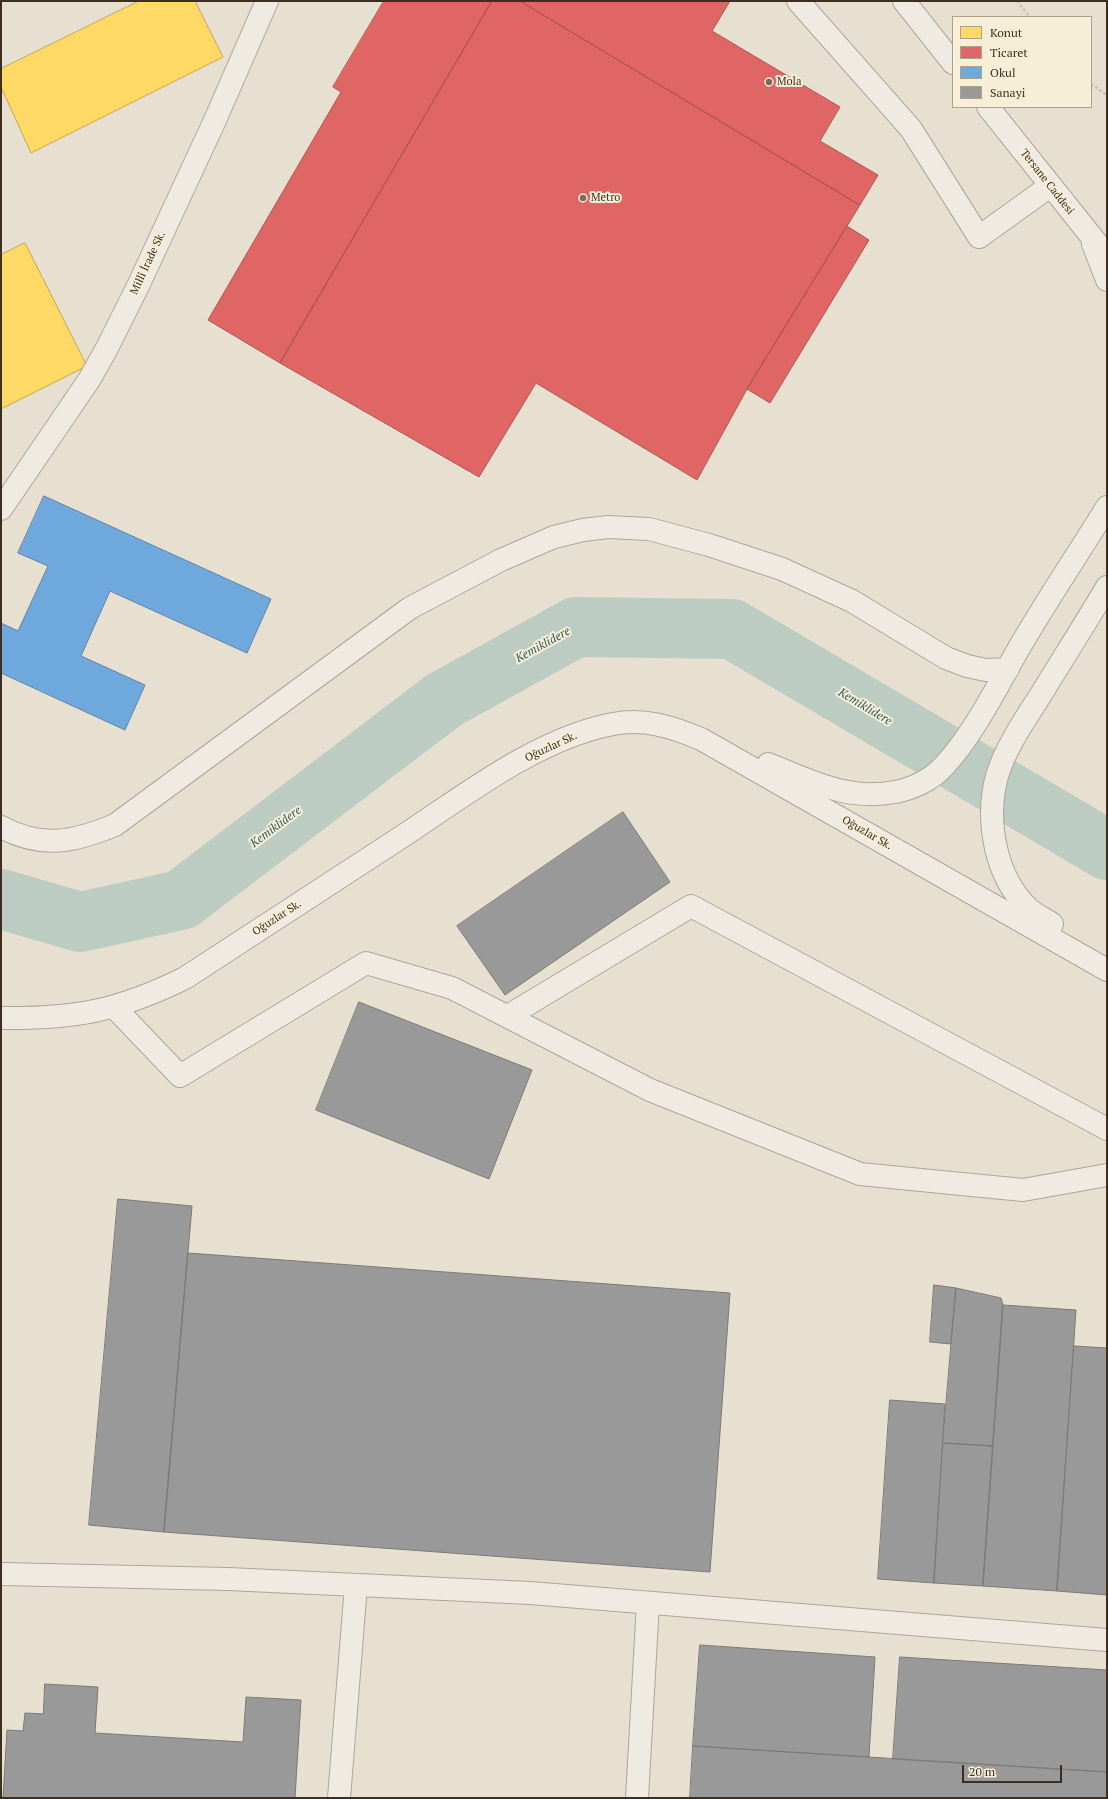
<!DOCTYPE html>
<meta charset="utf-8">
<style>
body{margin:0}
#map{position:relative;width:1108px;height:1799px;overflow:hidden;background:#e7e0d1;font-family:"PT Serif",serif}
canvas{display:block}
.frame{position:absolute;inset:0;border:2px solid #3d2e20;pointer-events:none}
.legend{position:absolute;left:952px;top:16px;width:140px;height:92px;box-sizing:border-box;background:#f7eed8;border:1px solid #ada18e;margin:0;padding:5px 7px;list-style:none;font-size:12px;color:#3d2e20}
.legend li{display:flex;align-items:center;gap:8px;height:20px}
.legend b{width:20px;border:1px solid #ada18e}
.scale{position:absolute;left:962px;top:1765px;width:100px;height:18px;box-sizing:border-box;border:2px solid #3d2e20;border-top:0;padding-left:5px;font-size:12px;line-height:14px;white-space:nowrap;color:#3d2e20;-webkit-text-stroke:3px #f7eed8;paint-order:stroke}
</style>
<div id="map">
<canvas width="1108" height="1799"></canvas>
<div class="frame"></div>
<ul class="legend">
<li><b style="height:11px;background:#ffd966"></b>Konut</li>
<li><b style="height:11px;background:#e06666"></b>Ticaret</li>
<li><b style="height:11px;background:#6fa8dc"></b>Okul</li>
<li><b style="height:11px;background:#999"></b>Sanayi</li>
</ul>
<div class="scale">20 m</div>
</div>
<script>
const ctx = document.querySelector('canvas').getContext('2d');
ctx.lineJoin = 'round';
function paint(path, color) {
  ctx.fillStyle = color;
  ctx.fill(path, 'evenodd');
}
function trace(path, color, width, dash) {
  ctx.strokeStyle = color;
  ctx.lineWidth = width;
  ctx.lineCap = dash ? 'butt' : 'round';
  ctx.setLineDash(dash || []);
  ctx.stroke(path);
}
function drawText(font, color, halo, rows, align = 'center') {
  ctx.font = font + ' "PT Serif",serif';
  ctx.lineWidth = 4;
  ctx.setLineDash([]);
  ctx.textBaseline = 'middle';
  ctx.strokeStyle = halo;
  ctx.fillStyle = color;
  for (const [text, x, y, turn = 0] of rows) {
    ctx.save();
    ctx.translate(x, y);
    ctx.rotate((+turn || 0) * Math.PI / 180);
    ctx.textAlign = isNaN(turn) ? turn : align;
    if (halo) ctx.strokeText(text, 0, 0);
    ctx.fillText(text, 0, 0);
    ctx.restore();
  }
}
const homes = new Path2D(`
 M139 1H195L223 57 31 153 1 87V69Z
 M25 243 87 366 1 409V255Z`);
paint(homes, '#ffd966');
trace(homes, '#c5a651', 1);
const shops = new Path2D(`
 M384 1H492L280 363 208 320 341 92 333 87Z
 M492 1H520L860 205 747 389 697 480 536 383 479 477 280 363Z
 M520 1H730L712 31 840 107 820 141 878 175 860 205Z
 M847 226 869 240 770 403 747 389Z`);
paint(shops, '#e06666');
trace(shops, '#af5551', 1);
const schools = new Path2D(`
 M44 496 271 599 247 653 110 591 81 656 145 685 125 730 1 673V623L18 631 48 566 18 553Z`);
paint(schools, '#6fa8dc');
trace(schools, '#6083a4', 1);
const industry = new Path2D(`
 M623 812 670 882 505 995 457 926Z
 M359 1002 532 1070 489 1179 316 1110Z
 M118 1199 192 1206 164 1532 89 1525Z
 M188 1253 730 1293 710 1572 164 1532Z
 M934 1285 956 1288 951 1344 930 1342Z
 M956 1288 1001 1298 1003 1305 993 1446 943 1443Z
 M1003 1305 1076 1310 1057 1591 983 1586Z
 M1074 1346 1107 1348V1595L1057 1591Z
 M890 1400 945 1404 934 1583 878 1579Z
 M943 1443 993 1446 983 1586 934 1583Z
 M700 1645 875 1657 869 1757 693 1746Z
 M900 1657 1107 1670V1772L893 1759Z
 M45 1684 98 1687 95 1733 243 1742 246 1697 301 1700 295 1798H3L7 1730 23 1731 25 1713 43 1714Z
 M693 1746 1107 1772V1798H690Z`);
paint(industry, '#999');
trace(industry, '#7d7975', 1);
trace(new Path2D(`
 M1 899 80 922 181 900 444 700 576 627 732 629 1107 850`), '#bcccc2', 60);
const minor = new Path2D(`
 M798 1 911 129 979 237 1050 186
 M904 1 953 63
 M988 107 1107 256
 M1093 244 1107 280
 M1 509 89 380 106 350 138 286 216 118 267 1
 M768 764C811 781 847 801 895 792 912 789 931 780 943 767 972 737 998 685 1019 648 1047 600 1078 554 1107 507
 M1 827C42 849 74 842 115 825L410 608 501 560 554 537 583 530 608 527 649 529 709 545 782 569 852 601 946 658 967 666 986 670 1008 669
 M1052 924C1045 919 1036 915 1029 909 995 877 985 820 997 776 1005 749 1025 719 1040 696 1062 660 1085 624 1107 587
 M114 1007 180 1076 366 963 452 988 650 1090 860 1174 1023 1190 1107 1175
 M508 1016 691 906 1107 1129
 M1 1018C75 1019 118 1011 185 978 259 930 332 882 406 834 468 793 539 738 613 724 645 718 672 727 701 739L1107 970
 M1 1574 228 1579 530 1593 1107 1640
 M339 1798 356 1585
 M637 1798 648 1603`);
trace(minor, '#ada599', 24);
trace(new Path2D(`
 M1017 1 1030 17
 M1091 84 1107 95`), '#c8c2b9', 2.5, [3, 2]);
trace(minor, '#efebe3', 22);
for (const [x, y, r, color] of [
 [769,82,4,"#786c5e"],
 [583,198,4,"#786c5e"]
]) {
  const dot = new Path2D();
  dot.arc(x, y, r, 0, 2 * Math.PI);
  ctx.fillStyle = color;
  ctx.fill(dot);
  trace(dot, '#f7eed8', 1.5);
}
drawText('11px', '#3d2e20', '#f7eed8', [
 ["Mola",777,82],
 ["Metro",591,198]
], 'left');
drawText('11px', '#3d2e20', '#f7eed8', [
 ["Tersane Caddesi",1047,182,52],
 ["Millî İrade Sk.",148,263,-65],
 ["Oğuzlar Sk.",551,747,-25],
 ["Oğuzlar Sk.",867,833,30],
 ["Oğuzlar Sk.",277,918,-33]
]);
drawText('italic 12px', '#2f5d5a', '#f7eed8', [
 ["Kemiklidere",543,645,-29],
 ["Kemiklidere",865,707,31],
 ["Kemiklidere",276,827,-37]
]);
</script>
